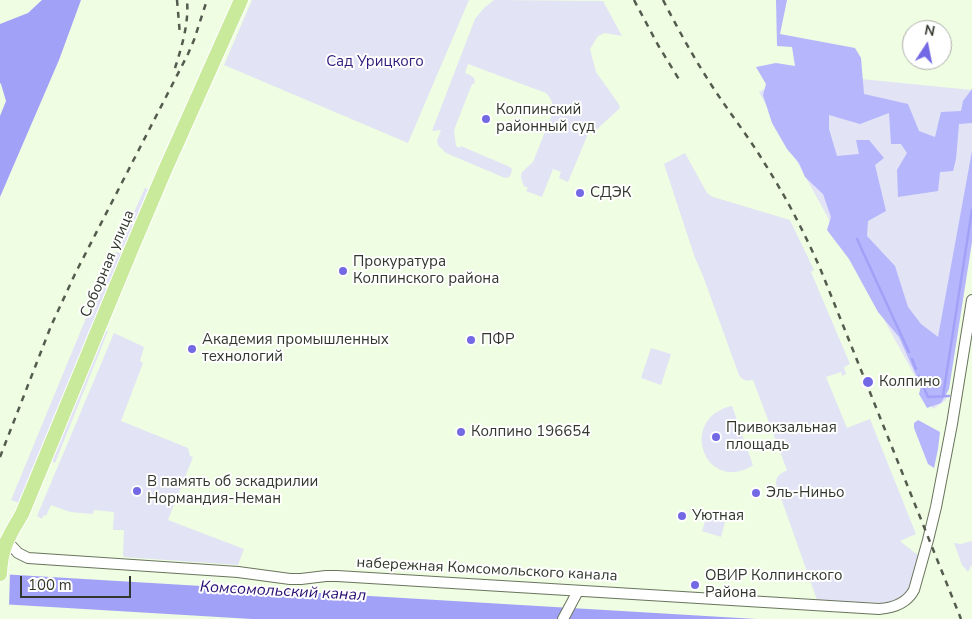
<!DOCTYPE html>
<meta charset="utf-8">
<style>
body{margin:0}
#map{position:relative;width:972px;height:619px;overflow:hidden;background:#effde2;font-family:"Nunito Sans",sans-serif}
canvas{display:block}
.north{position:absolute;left:902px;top:20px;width:50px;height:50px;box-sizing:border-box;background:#fff;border:1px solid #adafab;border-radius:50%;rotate:11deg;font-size:14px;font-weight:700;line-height:20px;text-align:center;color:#33382e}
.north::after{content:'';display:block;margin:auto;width:18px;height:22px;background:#7469e4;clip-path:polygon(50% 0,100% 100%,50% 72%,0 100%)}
.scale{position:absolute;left:20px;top:576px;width:111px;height:22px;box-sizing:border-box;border:2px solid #33382e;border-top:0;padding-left:6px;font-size:15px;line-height:18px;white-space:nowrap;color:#33382e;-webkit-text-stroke:4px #fff;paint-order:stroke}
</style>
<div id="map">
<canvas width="972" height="619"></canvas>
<div class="north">N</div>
<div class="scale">100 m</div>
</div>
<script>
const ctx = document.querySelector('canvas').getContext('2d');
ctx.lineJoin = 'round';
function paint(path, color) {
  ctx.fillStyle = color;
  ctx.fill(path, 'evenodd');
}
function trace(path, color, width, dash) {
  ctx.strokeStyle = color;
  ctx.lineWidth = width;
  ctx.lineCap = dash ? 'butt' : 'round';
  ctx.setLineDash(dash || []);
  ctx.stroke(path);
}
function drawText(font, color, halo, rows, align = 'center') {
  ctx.font = font + ' "Nunito Sans",sans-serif';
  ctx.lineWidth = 4;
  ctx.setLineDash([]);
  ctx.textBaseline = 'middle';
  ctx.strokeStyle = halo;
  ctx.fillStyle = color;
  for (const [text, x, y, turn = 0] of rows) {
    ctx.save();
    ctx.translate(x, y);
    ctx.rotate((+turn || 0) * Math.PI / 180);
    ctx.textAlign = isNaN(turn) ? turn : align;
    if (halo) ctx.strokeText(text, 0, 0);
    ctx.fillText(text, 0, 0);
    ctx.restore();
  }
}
paint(new Path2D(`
 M252 0H469L408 143 224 65Z
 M494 0 603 1 622 36 605 33 598 36 590 49 596 72 618 103 620 108 595 131 588 134 568 182 559 178 561 172 553 169 542 197 526 191 528 188 524 186 521 178V175L522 172 533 162 553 112C553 104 552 99 546 93L468 64 465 73C470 75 477 77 474 84H472L454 130 456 146 460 148 461 146 510 167 512 169 511 174 509 177 505 178 446 153 438 145 437 140 441 130 432 131 475 19 484 8Z
 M760 69 972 90V238L946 400 933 409 759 92 770 86Z
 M685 153 707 193 713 197 790 220 814 270 811 272 850 364 844 367 846 374 842 376 841 372 826 377 847 428 870 419 916 534 900 541 915 553 920 555 908 590 900 598 896 600 883 603 817 600 776 484C776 476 780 474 787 470L753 380C747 381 743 381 739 375L703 276 695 258 664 164Z
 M145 188 148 189 123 249 118 247Z
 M117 252 122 254 19 503 11 500 112 255 113 253Z
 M105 330 108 331 55 463 51 461Z
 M114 333 144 347 140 361 143 363 121 421 188 448 190 456 193 457 168 520 244 549 238 565 124 557 123 555 124 530H113L114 512 94 510 93 514 70 512 51 505 46 516 44 515 42 519 37 516Z
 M651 348 671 354 661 385 641 378Z
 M732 406 753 465C748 469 742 471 735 472 698 475 685 416 732 406Z
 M707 516 725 522 721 537 702 531Z
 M972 541V564L968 572 962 565 954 543 961 544Z`), '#e2e3f5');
paint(new Path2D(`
 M776 0H787L780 34 855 48 861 58 864 94 908 104 919 131 935 137 941 112 961 111 963 101 972 89V242L949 389 941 403 927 408 919 394 921 386 899 337 878 312 849 259 827 230 831 217 823 194 805 177 799 163 787 149 772 123 763 95 766 84 756 67 776 63 795 66 792 47 777 46ZM889 113 891 144H901L907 153 897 170 898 197 938 191 940 172 953 171 956 159 959 124 972 123V151L938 337 921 324 908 307 895 266 867 236 868 221 886 211 875 165 884 158 869 140H856L859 154 837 156 829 129V115L860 124Z
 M918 420 940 432 938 449 934 468 928 464 914 428V423Z`), '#b5b6fc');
paint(new Path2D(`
 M42 0H81L59 60 0 197V116L6 101 1 84 0 83V24L28 13Z
 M0 574 756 619H252L0 604Z`), '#a2a1f8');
paint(new Path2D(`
 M0 572H10L9 607H0Z`), '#effde2');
trace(new Path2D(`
 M857 239 909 352
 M912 359 916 369
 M919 376 928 397 949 396
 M943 396 972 210`), '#a2a1f8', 2.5);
const minor = new Path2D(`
 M6 540 18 553 28 558 238 572 290 579H301L326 576H337L879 609C894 608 907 603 914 590L928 540 936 507 952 424 972 300
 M563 619 578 591`);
const major = new Path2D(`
 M0 574C1 547 9 536 22 514L131 250 165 170 241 0`);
trace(minor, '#69745d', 12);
trace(major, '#fff', 16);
trace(minor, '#fff', 10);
trace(major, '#c9e99b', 14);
trace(new Path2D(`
 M177 0 180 35
 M634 0 658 45 680 81
 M663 0C679 31 696 62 716 92 732 116 750 139 765 164 786 197 804 232 820 268L961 619
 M175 68C182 46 189 23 187 0
 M0 457 51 326 75 274 188 54 194 40 207 0`), '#545b4e', 2.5, [6, 6]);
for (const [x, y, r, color] of [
 [486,119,5,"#7469e4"],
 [580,193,5,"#7469e4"],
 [343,271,5,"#7469e4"],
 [471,340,5,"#7469e4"],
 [192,349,5,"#7469e4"],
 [868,382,6,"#7469e4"],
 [461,432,5,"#7469e4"],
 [716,437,5,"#7469e4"],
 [137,491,5,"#7469e4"],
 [756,493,5,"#7469e4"],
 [682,516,5,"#7469e4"],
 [695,585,5,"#7469e4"]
]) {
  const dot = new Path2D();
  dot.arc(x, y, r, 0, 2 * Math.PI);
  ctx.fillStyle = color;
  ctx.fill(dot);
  trace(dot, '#fff', 2);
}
drawText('15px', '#311c7e', '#fff', [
 ["Сад Урицкого",375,62]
]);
drawText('15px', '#33382e', '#fff', [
 ["Колпинский",496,110],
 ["районный суд",496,127],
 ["СДЭК",590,193],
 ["Прокуратура",353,262],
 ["Колпинского района",353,279],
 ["Академия промышленных",202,340],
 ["технологий",202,357],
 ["ПФР",481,340],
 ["Колпино",879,382],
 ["Привокзальная",726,428],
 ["площадь",726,445],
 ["Колпино 196654",471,432],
 ["В память об эскадрилии",147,482],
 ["Нормандия-Неман",147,499],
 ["Эль-Ниньо",766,493],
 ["Уютная",692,516],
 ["ОВИР Колпинского",705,576],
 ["Района",705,593]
], 'left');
drawText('15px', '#33382e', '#fff', [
 ["Соборная улица",108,264,-67],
 ["набережная Комсомольского канала",487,570,3]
]);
drawText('italic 16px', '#2a1175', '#fff', [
 ["Комсомольский канал",283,592,3]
]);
</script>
